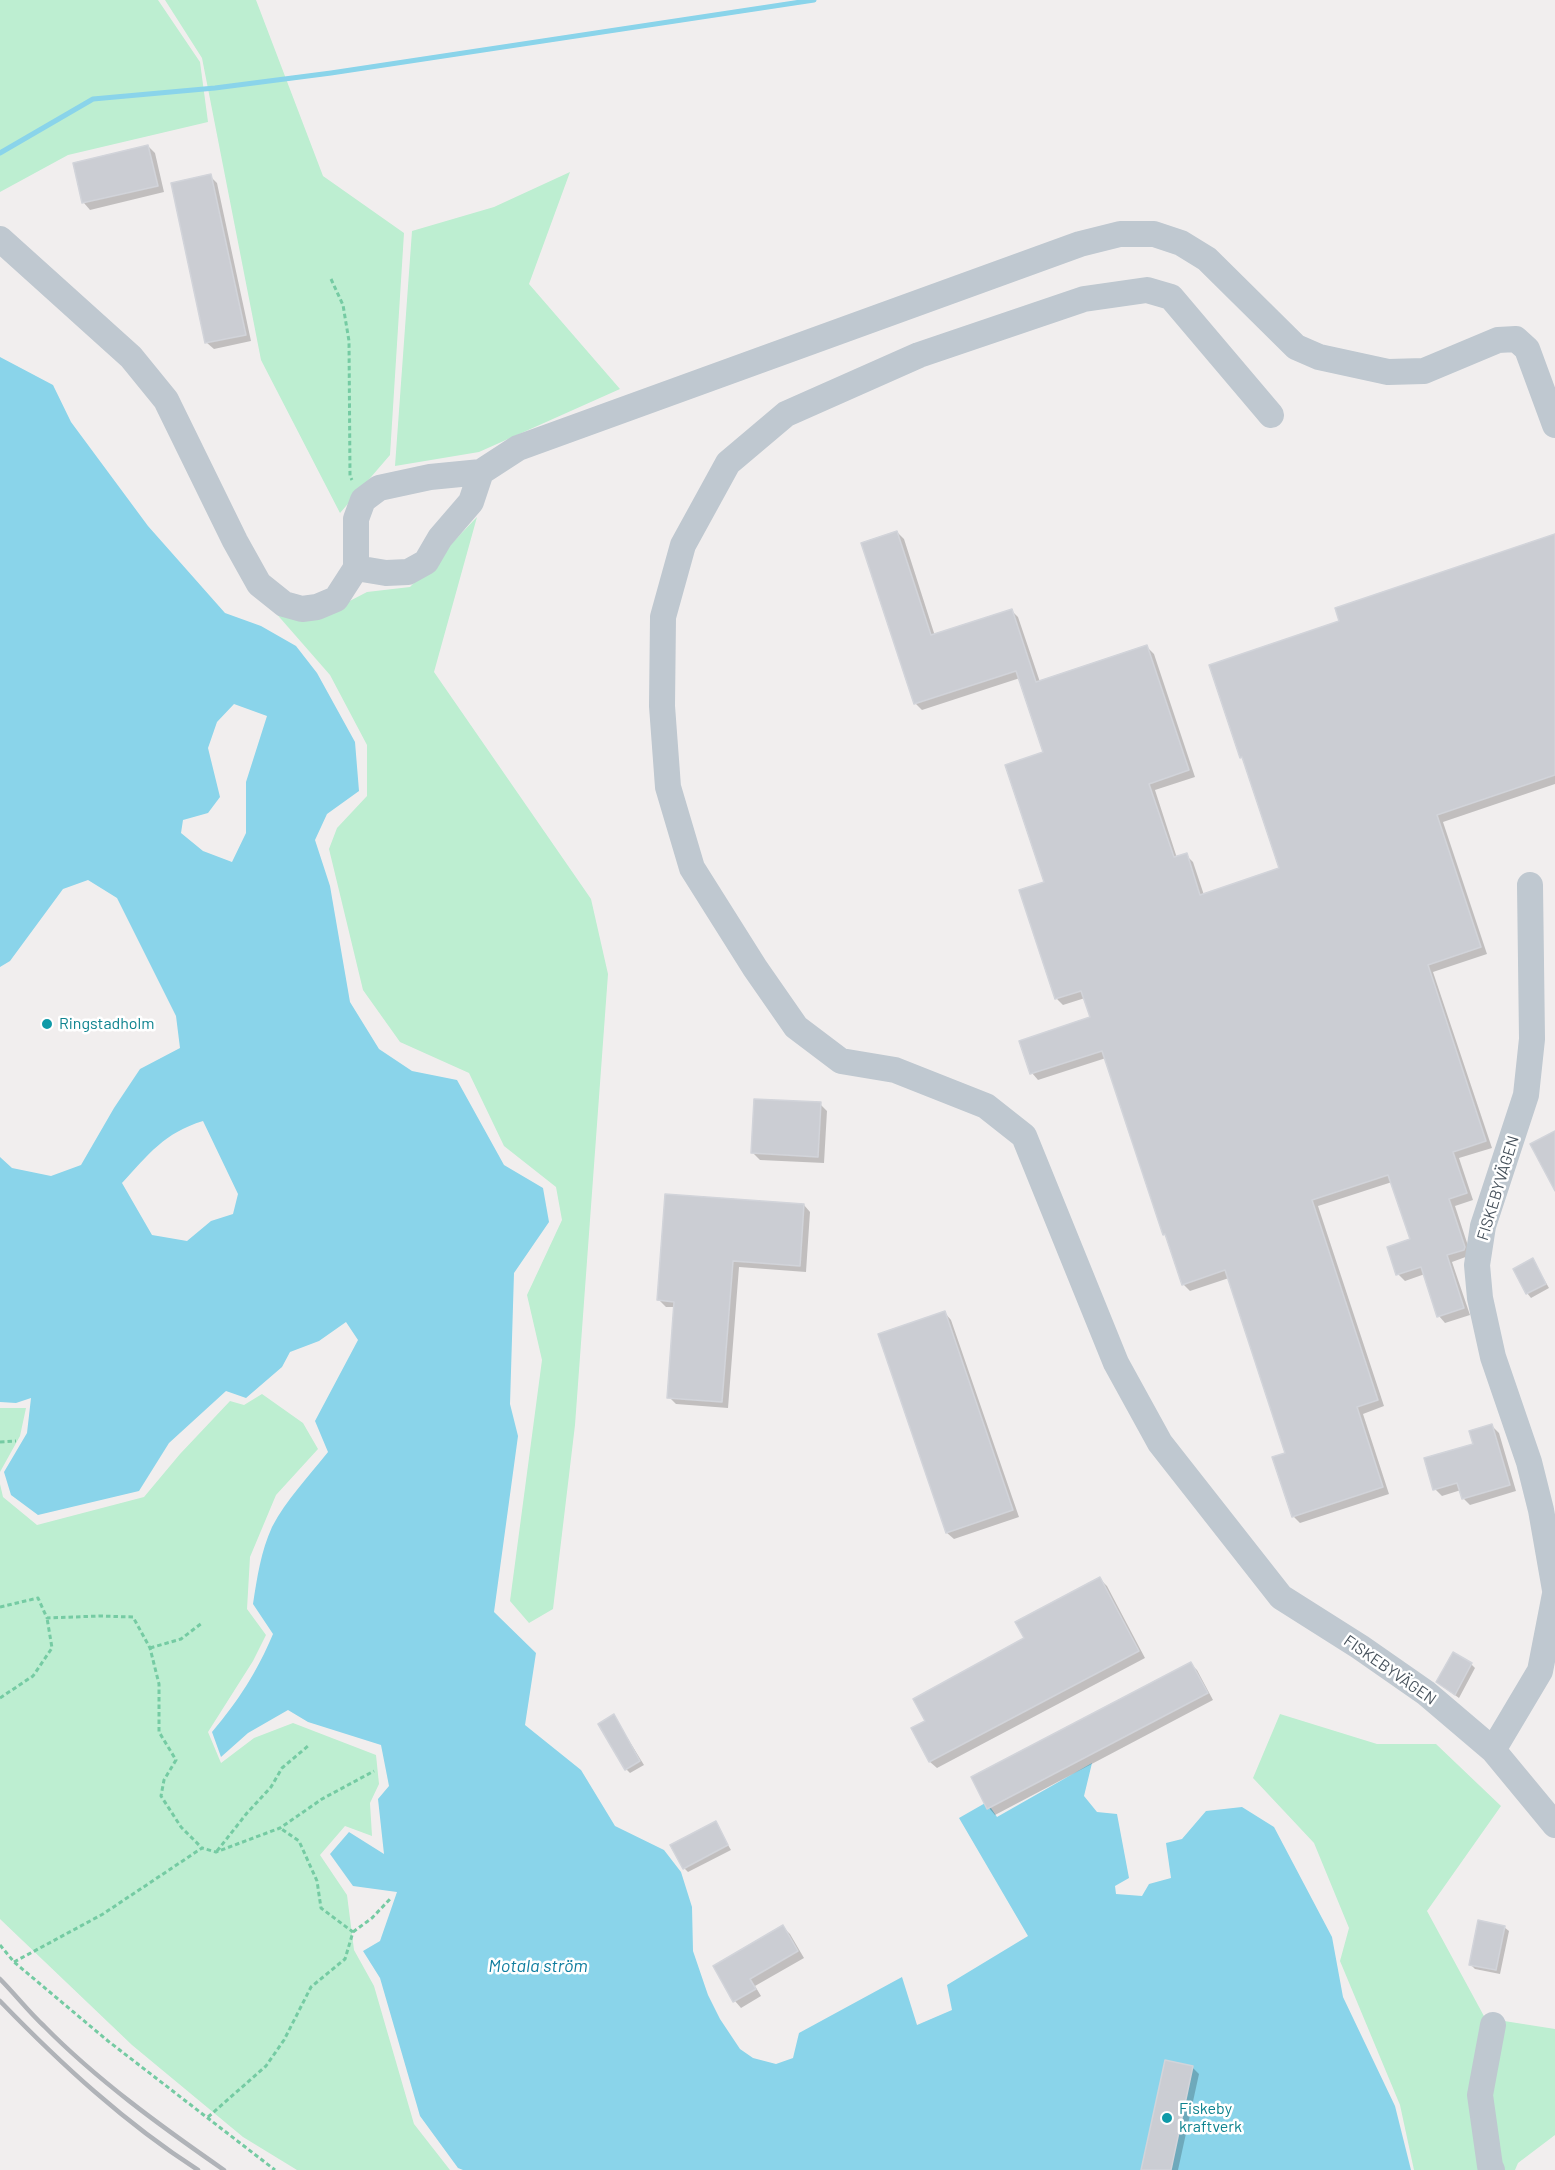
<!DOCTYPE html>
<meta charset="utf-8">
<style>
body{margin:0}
canvas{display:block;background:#f1eeee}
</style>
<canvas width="1555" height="2170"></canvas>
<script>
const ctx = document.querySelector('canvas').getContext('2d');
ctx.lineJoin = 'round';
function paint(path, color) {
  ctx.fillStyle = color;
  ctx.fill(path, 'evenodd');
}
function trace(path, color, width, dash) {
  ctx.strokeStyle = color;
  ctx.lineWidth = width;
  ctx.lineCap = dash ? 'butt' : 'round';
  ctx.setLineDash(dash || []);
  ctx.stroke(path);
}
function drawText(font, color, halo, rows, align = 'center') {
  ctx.font = font + ' Barlow,sans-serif';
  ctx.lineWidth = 5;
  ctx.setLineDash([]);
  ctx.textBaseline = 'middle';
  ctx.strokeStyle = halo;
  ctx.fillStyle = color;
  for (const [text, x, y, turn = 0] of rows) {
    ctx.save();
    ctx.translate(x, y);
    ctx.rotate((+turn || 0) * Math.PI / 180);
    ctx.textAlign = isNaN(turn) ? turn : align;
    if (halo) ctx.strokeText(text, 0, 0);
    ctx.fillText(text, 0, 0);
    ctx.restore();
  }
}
paint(new Path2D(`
 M0 0H158L200 62 208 122 68 155 0 192Z
 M165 0H256L323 176 404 233 390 455 340 513 261 360 202 58Z
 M570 172 529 284 620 389 479 452 395 466 412 231 494 207Z
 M477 517 434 672 591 899 608 974 575 1425 553 1609 529 1623 510 1601 542 1360 527 1295 562 1220 556 1187 504 1146 469 1073 400 1042 363 990 329 849 337 828 367 796V745L330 675 274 611 317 618 367 592 410 587Z
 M262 1394 303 1423 318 1449 276 1495 250 1557 247 1609 266 1635 253 1661 208 1732 221 1763 254 1738 293 1723 376 1755 379 1784 370 1803 372 1836 345 1826 320 1855 347 1895 354 1950 374 1986 414 2124 450 2170H297L243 2137 132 2045 0 1919V1484L3 1497 37 1525 144 1497 180 1454 230 1401 244 1405Z
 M0 1408H26L20 1436 0 1472Z
 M1280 1714 1377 1744H1436L1501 1806 1427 1911 1485 2018 1555 2029V2135L1518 2163 1515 2170H1414L1400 2105 1340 1961 1349 1928 1314 1843 1253 1778Z`), '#bdeed1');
paint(new Path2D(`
 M0 357 53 385 71 422 148 526 225 613 261 626 296 646 317 673 355 742 359 791 327 814 315 840 330 886 350 1002 379 1049 412 1071 457 1080 504 1165 543 1188 549 1222 514 1273 510 1404 518 1436 494 1612 536 1653 525 1725 581 1770 615 1826 664 1850 681 1872 692 1907 693 1951 708 1995 720 2019 740 2049 753 2058 776 2064 793 2058 799 2033 902 1977 917 2025 952 2010 947 1985 1028 1936 959 1818 987 1802 997 1817 1092 1763 1084 1796 1097 1812 1117 1814 1129 1878 1115 1886 1116 1894 1142 1896 1149 1884 1171 1878 1166 1843 1182 1839 1206 1811 1242 1807 1274 1827 1332 1937 1343 1997 1395 2106 1411 2170H463L458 2168 420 2116 380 1978 363 1951 380 1941 397 1892 353 1886 330 1854 349 1832 384 1854 378 1799 389 1786 381 1745 308 1722 288 1710 248 1733 221 1757 212 1732C239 1700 257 1672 273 1634L253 1604C257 1578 261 1551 272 1527 286 1500 309 1476 328 1452L315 1421 358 1340 346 1322 319 1341 290 1352 282 1367 246 1398 226 1391 169 1443 139 1491 38 1515 11 1495 4 1472 27 1433 31 1398 16 1403 0 1402V1157L12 1168 51 1176 81 1165 114 1108 140 1069 180 1048 176 1016 117 898 88 880 63 889 10 961 0 967ZM234 704 267 716 246 782V833L232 862 203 851 181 833 183 820 208 813 220 797 208 748 217 722ZM203 1121 238 1194 233 1214 211 1221 187 1241 152 1235 122 1183C149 1154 164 1133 203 1121Z`), '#8ad4ea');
paint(new Path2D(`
 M148 146 155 153 164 192 90 210 84 203 74 164Z
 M210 176 217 183 251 341 214 349 207 343 172 184Z
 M897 532 904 539 935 636 1012 611 1018 617 1040 682 1147 647 1154 654 1195 777 1155 790 1177 858 1186 855 1193 862 1204 895 1281 869 1245 761 1241 757 1341 622 1555 536V784L1443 822 1487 954 1433 972 1492 1148 1459 1158 1473 1200 1455 1206 1471 1255 1452 1262 1470 1315 1445 1323 1439 1316 1425 1274 1405 1281 1398 1274 1412 1240 1392 1182 1318 1206 1384 1406 1363 1414 1389 1494 1300 1523 1294 1517 1274 1458 1287 1454 1229 1278 1190 1291 1183 1284 1168 1238 1164 1234 1106 1058 1038 1080 1032 1073 1092 1018 1085 998 1063 1005 1057 999 1021 891 1046 883 1045 753 1020 678 922 710 915 703Z
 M820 1104 827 1111 824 1163 760 1160 753 1153Z
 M804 1205 810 1212 806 1272 739 1267 728 1408 676 1404 669 1397 675 1307H666L659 1300Z
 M1533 1260 1549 1288 1531 1298 1527 1293Z
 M945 1313 951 1320 1019 1517 954 1539 947 1533 880 1335Z
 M1492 1426 1499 1433 1516 1491 1470 1505 1463 1498 1461 1490 1442 1496 1435 1489Z
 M1100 1579 1107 1586 1145 1658 937 1768 930 1762 913 1729 927 1721Z
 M1191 1664 1197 1670 1213 1700 995 1815 989 1808Z
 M1471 1664 1475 1668 1459 1698 1442 1686Z
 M617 1721 644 1765 630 1773 626 1769Z
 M715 1823 731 1850 688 1872 684 1868Z
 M783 1927 790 1934 804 1958 755 1986 761 1996 741 2008 735 2001Z
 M1504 1927 1509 1931 1500 1974 1475 1969 1470 1964Z
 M1192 2067 1199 2074 1178 2170H1142Z`), '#0003');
trace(new Path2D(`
 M0 153 93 99 215 88 331 73 814 0`), '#8ad4ea', 5);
const building = new Path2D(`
 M148 145 158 186 82 203 73 163Z
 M211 174 246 335 205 343 171 183Z
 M897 531 931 635 1012 609 1036 682 1147 645 1189 770 1149 784 1174 857 1187 853 1200 895 1279 868 1242 757 1240 758 1209 665 1339 621 1335 608 1555 534V775L1437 815 1481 947 1428 965 1486 1141 1453 1152 1467 1193 1449 1199 1465 1247 1464 1250 1447 1255 1464 1308 1437 1317 1421 1267 1396 1275 1387 1247 1410 1239 1388 1175 1312 1200 1378 1400 1357 1407 1383 1487 1292 1517 1272 1457 1285 1453 1225 1270 1182 1285 1165 1234 1163 1235 1102 1051 1030 1074 1019 1041 1090 1017 1081 991 1055 999 1019 890 1044 882 1005 765 1043 752 1016 671 914 704 861 543Z
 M754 1099 821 1102 818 1157 751 1153Z
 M1555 1131V1191L1530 1144Z
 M665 1194 804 1204 800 1266 733 1261 722 1402 667 1398 674 1302 657 1300Z
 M1533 1258 1546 1284 1526 1294 1513 1269Z
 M945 1311 1013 1510 946 1533 878 1334Z
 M1492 1424 1510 1485 1462 1499 1457 1483 1433 1490 1424 1458 1473 1444 1469 1431Z
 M1100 1577 1139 1651 929 1762 911 1728 925 1721 913 1699 1024 1638 1015 1622Z
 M1453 1652 1472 1663 1455 1695 1436 1682Z
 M1191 1662 1208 1693 987 1809 971 1777Z
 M614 1714 640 1761 625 1770 598 1724Z
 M716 1821 728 1845 683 1869 670 1845Z
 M1478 1920 1505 1926 1496 1970 1469 1965Z
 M783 1925 798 1951 750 1979 756 1989 733 2002 713 1966Z
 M1165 2060 1193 2066 1171 2170H1141Z`);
paint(building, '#cbcdd3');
trace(building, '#d2d4da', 1.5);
trace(new Path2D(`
 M331 279 343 305 349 341 350 476 352 480
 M0 1442 16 1441
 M0 1607 38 1598 47 1618 100 1616 133 1617 150 1648 159 1684V1732L176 1760 164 1780 161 1796 181 1827 202 1848
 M150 1648 181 1639 202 1623
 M0 1698 33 1676 52 1648 47 1618
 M217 1851 247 1813 271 1787 282 1768 308 1746
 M353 1932 372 1918 390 1899
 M0 1945 14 1962 108 2041 275 2170
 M14 1962 103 1914 202 1848 216 1852 280 1828 322 1799 374 1771
 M208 2117 266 2066 284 2040 311 1987 345 1959 353 1932 321 1908 317 1881 299 1841 280 1828`), '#75cba3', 3, [4.5, 3]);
trace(new Path2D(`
 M0 239 131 357 166 400 235 541 259 584 284 604 302 609 317 607 336 599 356 568V519L363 500 379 488 430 477 481 472 518 448 1080 244 1120 234H1154L1181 243 1207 259 1296 347 1319 357 1388 372 1424 371 1498 340 1516 339 1527 349 1555 425
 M1271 415 1171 297 1147 290 1084 299 919 355 786 414 728 463 683 545 663 617 662 706 668 787 692 868 755 968 796 1027 841 1061 895 1070 986 1106 1024 1136 1116 1363 1160 1443 1281 1597 1360 1647 1426 1693 1493 1750 1555 1825
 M356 568 386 573 408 572 426 562 440 538 471 502 481 472
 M1530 885 1532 1039 1526 1095 1483 1226 1477 1265 1480 1298 1493 1357 1529 1462 1541 1510 1555 1590
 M1493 1750 1540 1671 1555 1594
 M1492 2170 1490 2166 1480 2095 1493 2025`), '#bfc8d0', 26);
trace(new Path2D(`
 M0 1979C15 1994 28 2011 44 2026 97 2080 162 2127 224 2170
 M0 2001C61 2064 125 2123 198 2170`), '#b0b3b8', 4.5);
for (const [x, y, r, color] of [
 [47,1024,6,"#0f9aa8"],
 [1167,2118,6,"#0f9aa8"]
]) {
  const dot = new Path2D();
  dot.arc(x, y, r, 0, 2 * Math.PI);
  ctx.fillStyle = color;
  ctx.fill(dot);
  trace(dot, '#fff', 2);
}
drawText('16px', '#0d838f', '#fff', [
 ["Ringstadholm",59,1024],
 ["Fiskeby",1179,2109],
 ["kraftverk",1179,2127]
], 'left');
drawText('16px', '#46515b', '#fff', [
 ["FISKEBYVÄGEN",1498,1188,-73],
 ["FISKEBYVÄGEN",1390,1670,35]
]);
drawText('italic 18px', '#0e7d9f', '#fff', [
 ["Motala ström",538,1966]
]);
</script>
